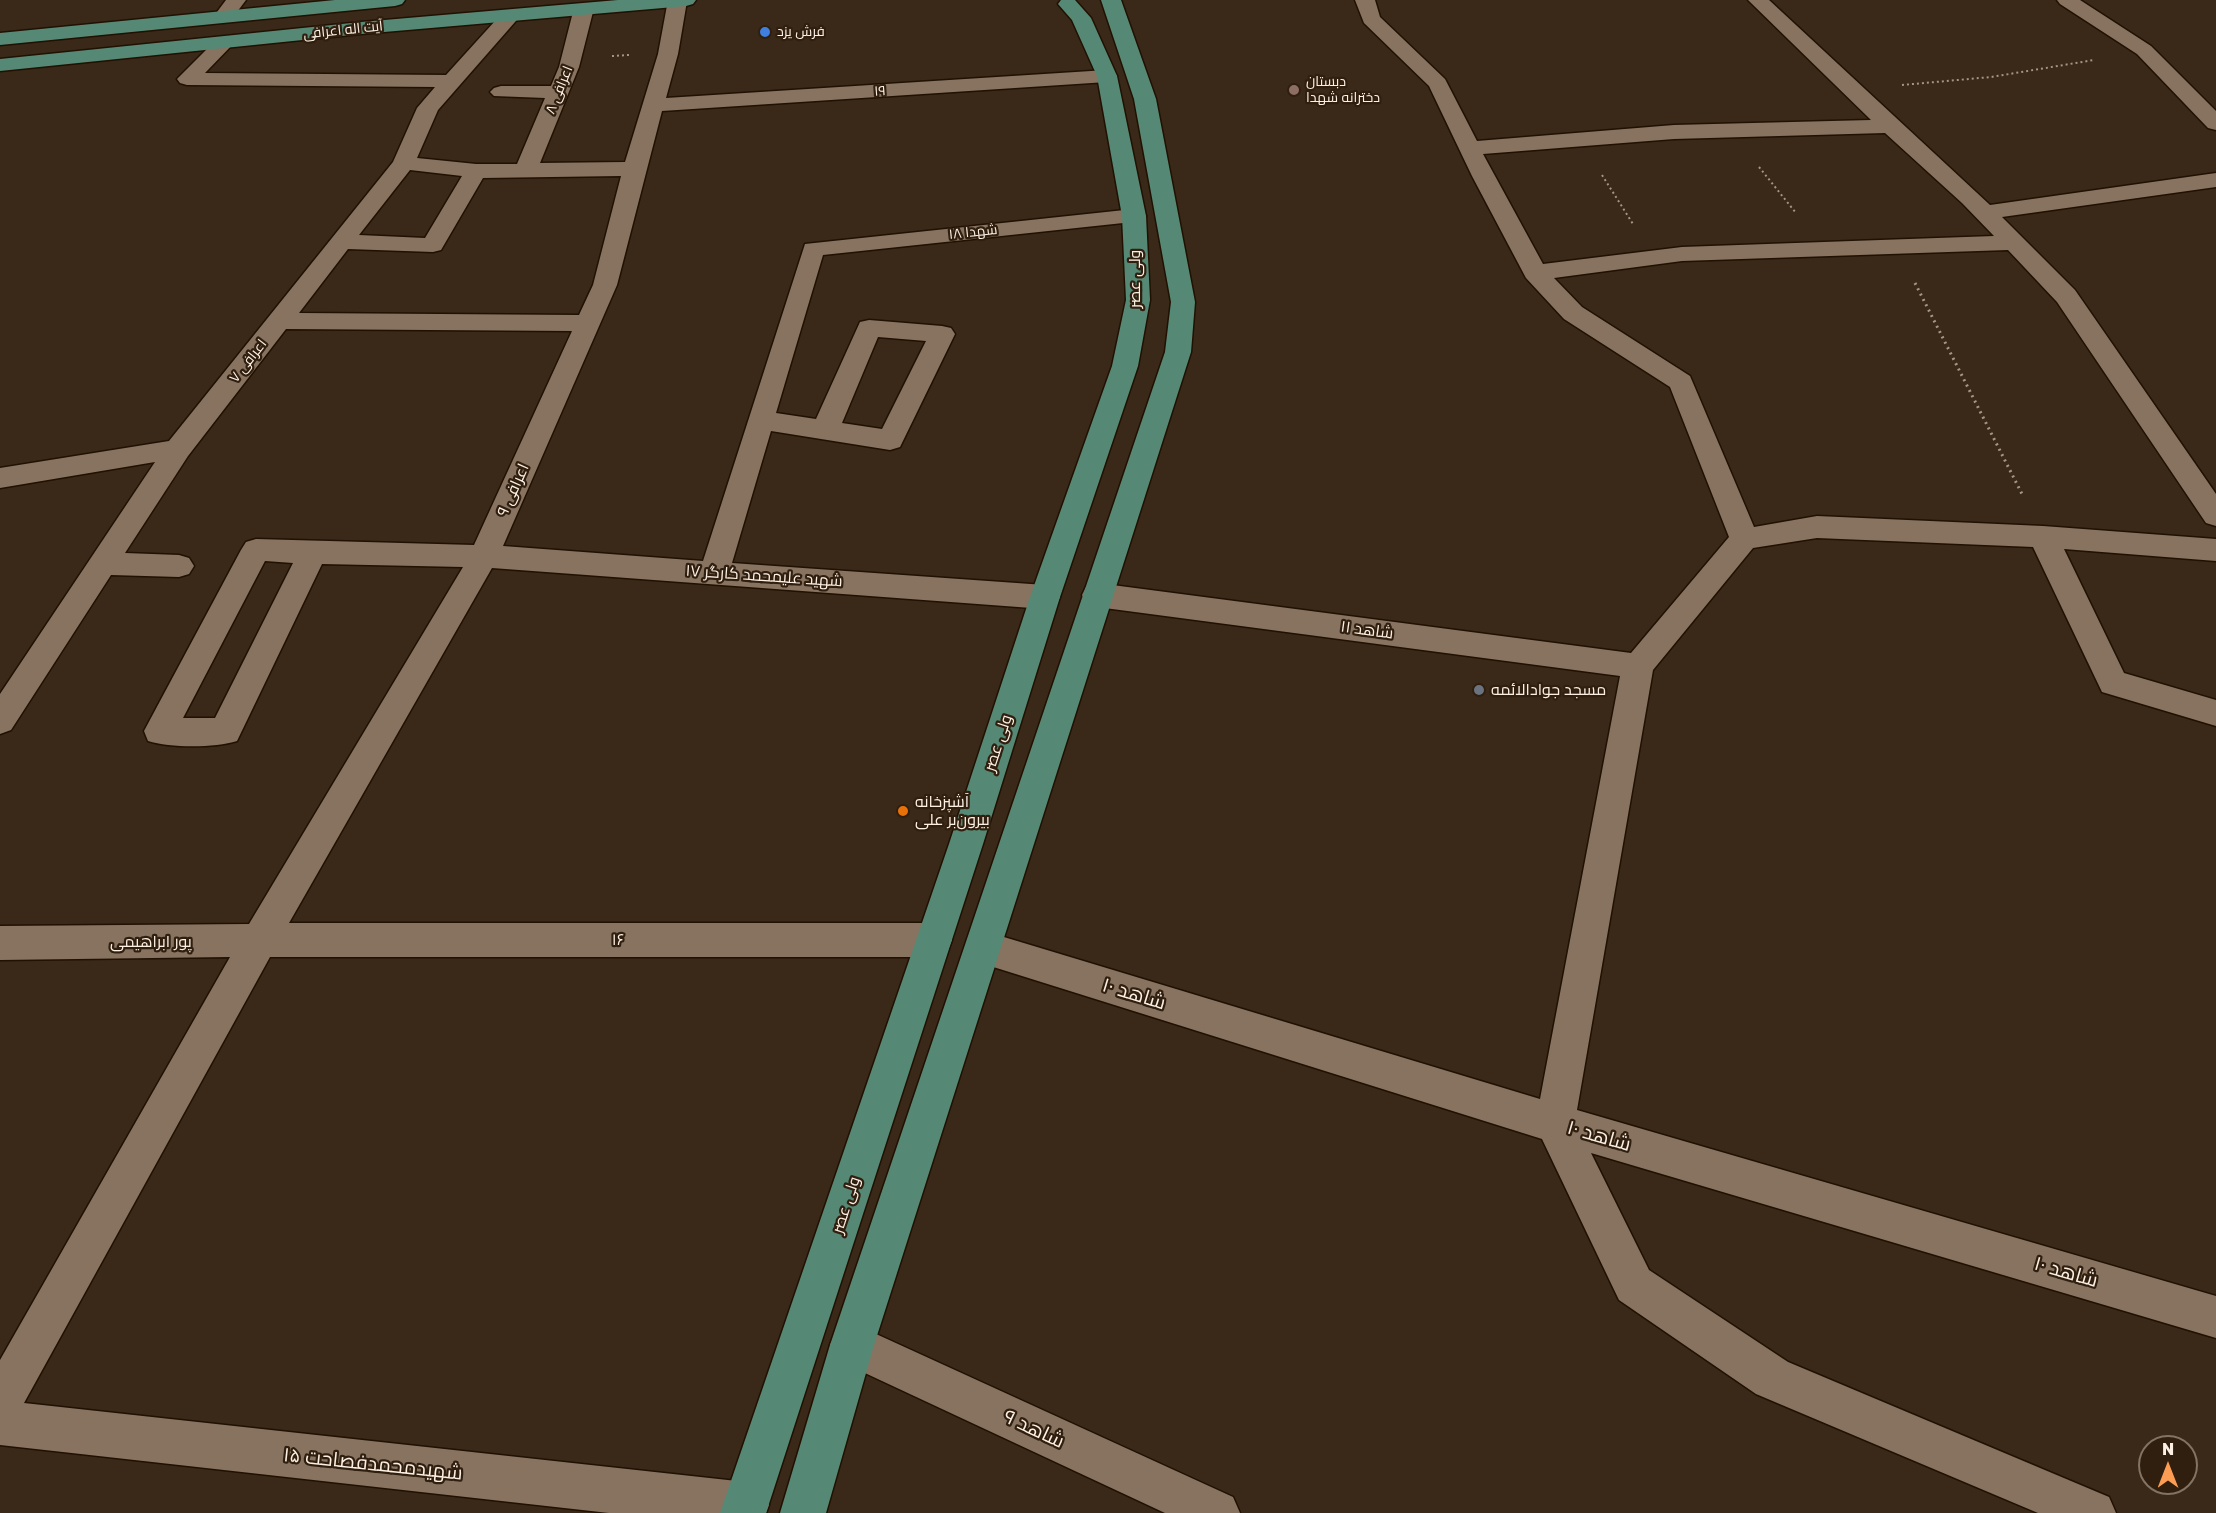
<!DOCTYPE html>
<meta charset="utf-8">
<style>
body{margin:0}
#map{position:relative;width:2216px;height:1513px;overflow:hidden;background:#3a2918;font-family:"Golos Text",sans-serif}
canvas{display:block}
.north{position:absolute;left:2138px;top:1435px;width:60px;height:60px;box-sizing:border-box;background:#301f0e;border:2px solid #827364;border-radius:50%;rotate:0deg;font-size:16px;font-weight:700;line-height:24px;text-align:center;color:#fcf0e5}
.north::after{content:'';display:block;margin:auto;width:21px;height:27px;background:#fc9d53;clip-path:polygon(50% 0,100% 100%,50% 72%,0 100%)}
</style>
<div id="map">
<canvas width="2216" height="1513"></canvas>
<div class="north">N</div>
</div>
<script>
const ctx = document.querySelector('canvas').getContext('2d');
ctx.lineJoin = 'round';
function trace(path, color, width, dash) {
  ctx.strokeStyle = color;
  ctx.lineWidth = width;
  ctx.lineCap = dash ? 'butt' : 'round';
  ctx.setLineDash(dash || []);
  ctx.stroke(path);
}
function paint(path, color) {
  ctx.fillStyle = color;
  ctx.fill(path, 'evenodd');
}
function drawText(font, color, halo, rows, align = 'center') {
  ctx.font = font + ' "Golos Text",Cairo,sans-serif';
  ctx.lineWidth = 4.5;
  ctx.setLineDash([]);
  ctx.textBaseline = 'middle';
  ctx.strokeStyle = halo;
  ctx.fillStyle = color;
  for (const [text, x, y, turn = 0] of rows) {
    ctx.save();
    ctx.translate(x, y);
    ctx.rotate((+turn || 0) * Math.PI / 180);
    ctx.textAlign = isNaN(turn) ? turn : align;
    if (halo) ctx.strokeText(text, 0, 0);
    ctx.fillText(text, 0, 0);
    ctx.restore();
  }
}
const minor = new Path2D(`
 M226 0H246L231 20H217L214 16Z
 M668 0 687 1 678 54 666 98 1107 70 1114 72 1117 76 1114 80 1107 82 662 111 617 285 503 546 703 561 805 244 1134 209 1142 211 1146 216 1142 221 823 255 776 413 816 419 860 322 869 320 942 326 951 328 955 334 900 447 890 450 771 431 732 563 1045 585 1056 589 1060 597 1056 605 1045 609 492 568 289 923H934L947 928 952 940 947 952 934 957H270L24 1403 746 1482 762 1489 769 1505 766 1513H609L0 1445V1360L230 957 0 960V926L249 924 463 567 322 564 237 741C215 748 170 748 148 741L144 731 241 550 246 542 256 539 474 545 572 331 286 329 188 456 125 553 179 555 189 558 194 566 189 574 179 577 111 575 11 730 0 734V694L155 462 0 488V468L169 441 393 162 417 108 435 87 187 85 180 83 177 79 218 38H232L235 42 205 73 446 75 505 10H519L522 14 438 110 417 158 476 164H517L545 98 494 96 490 92 494 88 501 86H551L559 67 574 8 577 4H591L594 8 579 67 540 163 625 162 658 54ZM410 170 462 176 425 238 359 235ZM621 176 593 285 579 315 299 313 348 249 433 252 441 250 483 178ZM878 337 926 341 882 429 842 423ZM265 561 293 563 215 718H183Z
 M1355 0H1375L1380 17 1445 79 1477 141 1674 125 1871 120 1748 0H1769L1990 205 2216 173V187L2002 217 2075 290 2216 494V526L2206 523 2057 302 2008 250 1682 261 1554 278 1582 307 1690 376 1754 527 1817 516 2043 526 2216 539V561L2064 549 2124 673 2216 700V726L2102 692 2033 547 1817 538 1753 548 1653 670 1577 1110 2216 1296V1338L1591 1153 1649 1270 1788 1362 2109 1497 2116 1513H2038L1756 1394 1619 1300 1542 1139 971 960 966 948 971 936 984 931 1540 1099 1620 676 1097 607 1086 603 1082 595 1086 587 1097 583 1631 653 1729 537 1670 387 1564 319 1526 278 1472 176 1429 86 1364 23ZM1885 133 1962 203 1994 236 1682 247 1543 264 1483 154 1674 139Z
 M2057 0H2080L2151 46 2216 111V130L2208 128 2137 54 2060 4Z
 M852 1323 1233 1497 1240 1513H1165L837 1360 830 1345 837 1330Z`);
const major = new Path2D(`
 M335 0H405L402 4 395 6 0 45V33Z
 M618 0H696L693 4 686 6 361 34 0 71V59L361 22Z
 M1061 0H1075L1091 18 1117 76 1146 216 1150 300 1138 366 1060 597 983 844 766 1513H720L949 844 1030 597 1112 366 1126 300 1122 216 1097 76 1072 20 1058 4Z
 M1101 0H1121L1156 99 1195 302 1191 352 874 1345 826 1513H780L830 1345 1165 352 1171 302 1134 99Z`);
trace(minor, '#211102', 3);
trace(major, '#211102', 3);
trace(new Path2D(`
 M612 56 629 55
 M1902 85 1991 77 2094 60
 M1759 167 1796 213
 M1602 175 1633 224`), '#a39587', 2, [2, 3]);
trace(new Path2D(`
 M1915 283 2023 496`), '#a39587', 3, [2, 4]);
paint(minor, '#877360');
paint(major, '#558975');
for (const [x, y, r, color] of [
 [765,32,6,"#3f7fe0"],
 [1294,90,6,"#8d6e63"],
 [1479,690,6,"#6b7280"],
 [903,811,6,"#e8710a"]
]) {
  const dot = new Path2D();
  dot.arc(x, y, r, 0, 2 * Math.PI);
  ctx.fillStyle = color;
  ctx.fill(dot);
  trace(dot, '#301f0e', 2);
}
drawText('14px', '#fcf0e5', '#301f0e', [
 ["آیت اله اعرافی",343,30,-6],
 ["اعرافی ۸",559,90,-68],
 ["۱۹",880,91,-4],
 ["شهدا ۱۸",973,232,-6],
 ["اعرافی ۷",248,361,-52]
]);
drawText('14px', '#fcf0e5', '#301f0e', [
 ["فرش یزد",777,32],
 ["دبستان",1306,82],
 ["دخترانه شهدا",1306,98]
], 'left');
drawText('16px', '#fcf0e5', '#301f0e', [
 ["ولی عصر",1135,279,-90],
 ["اعرافی ۹",513,490,-66],
 ["شهید علیمحمد کارگر ۱۷",764,576,4],
 ["شاهد ۱۱",1367,630,8],
 ["ولی عصر",998,743,-72],
 ["۱۶",618,940],
 ["پور ابراهیمی",151,942],
 ["ولی عصر",846,1205,-72]
]);
drawText('16px', '#fcf0e5', '#301f0e', [
 ["مسجد جوادالائمه",1491,690],
 ["آشپزخانه",915,802],
 ["بیرون‌بر علی",915,820]
], 'left');
drawText('20px', '#fcf0e5', '#301f0e', [
 ["شاهد ۱۰",1134,994,17],
 ["شاهد ۱۰",1599,1136,16],
 ["شاهد ۱۰",2066,1272,16],
 ["شاهد ۹",1034,1429,25],
 ["شهیدمحمدفصاحت ۱۵",373,1464,6]
]);
</script>
